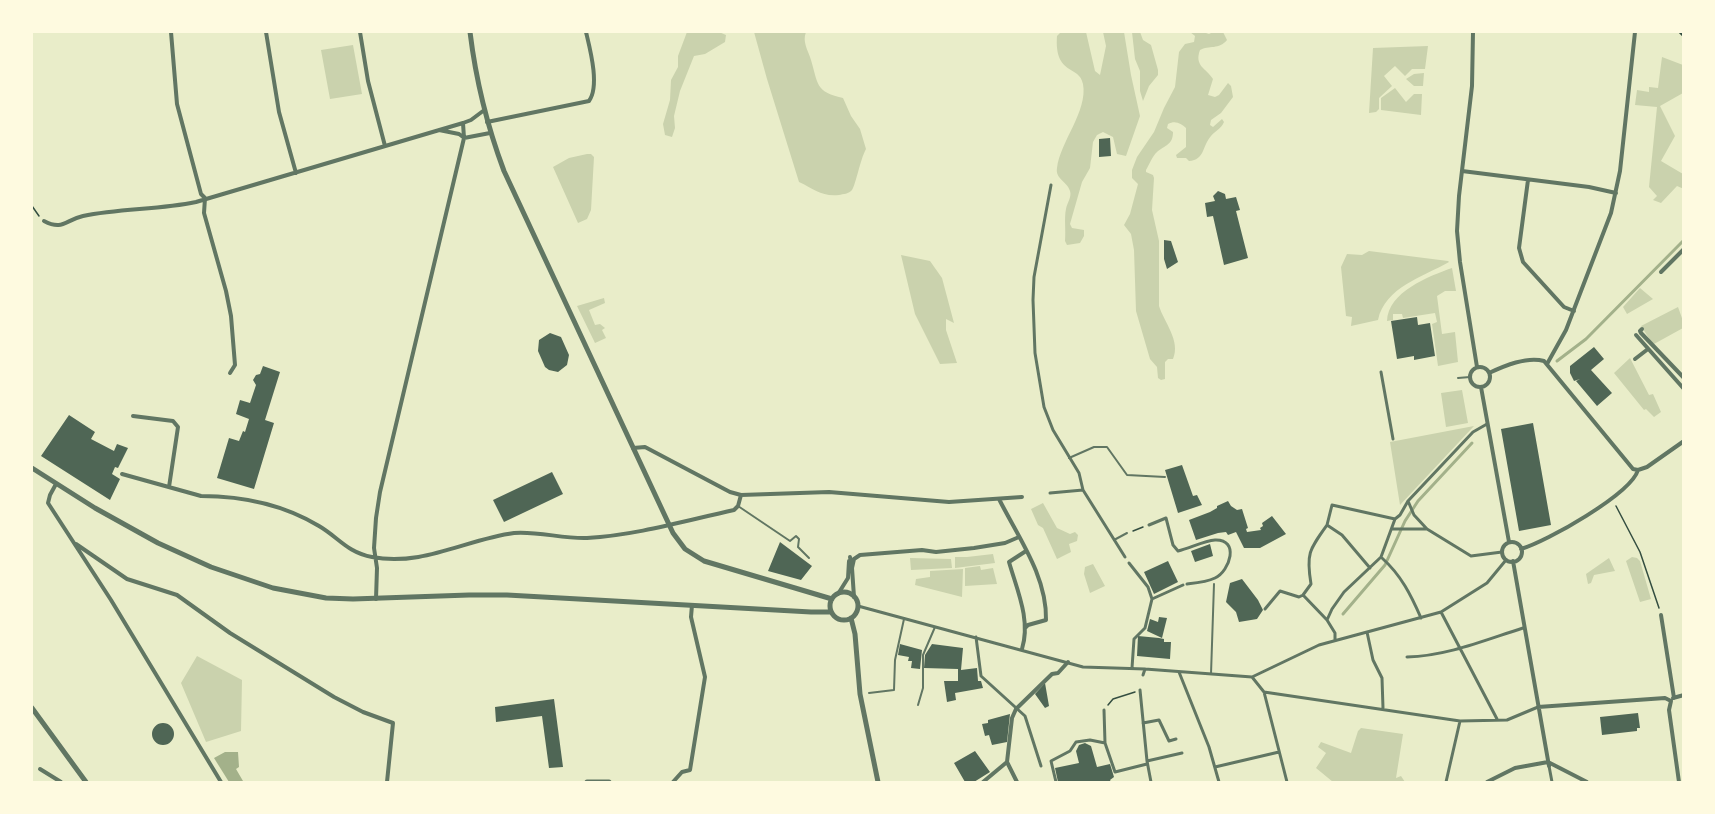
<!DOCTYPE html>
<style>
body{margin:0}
#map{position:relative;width:1715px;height:814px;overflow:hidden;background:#e9edc9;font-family:"Titillium Web",sans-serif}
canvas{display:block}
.frame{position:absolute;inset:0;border:33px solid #fefae0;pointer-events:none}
</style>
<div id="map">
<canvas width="1715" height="814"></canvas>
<div class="frame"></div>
</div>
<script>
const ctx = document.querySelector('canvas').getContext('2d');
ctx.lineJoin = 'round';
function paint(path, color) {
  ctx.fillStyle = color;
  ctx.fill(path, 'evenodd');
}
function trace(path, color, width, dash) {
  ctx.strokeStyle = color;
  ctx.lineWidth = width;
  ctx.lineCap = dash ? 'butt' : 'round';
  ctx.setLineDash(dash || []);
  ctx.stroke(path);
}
paint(new Path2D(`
 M687 32H719L726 35 725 42 705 54 694 56 680 91 674 116 675 128 672 137 665 135 663 124 670 100 671 80 678 67V56Z
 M754 32H806C802 42 808 50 811 60 818 83 815 92 843 98L851 116 860 129 866 149C860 160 856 184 852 190 849 194 843 194 839 195 822 197 814 189 799 182L767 79Z
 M1061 32H1086L1095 71 1100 75 1106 46 1103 32H1124L1131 75 1140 116 1126 156 1117 154 1113 137 1103 132 1097 135 1093 142 1090 168 1082 182 1070 224 1072 228 1084 230V236L1080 243 1067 245 1065 241C1066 231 1064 218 1066 209 1067 203 1072 197 1070 191 1068 182 1055 179 1057 168 1060 142 1088 111 1083 84 1080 65 1054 76 1057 36Z
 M1132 32H1140L1143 40 1151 45 1158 70V75L1149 86 1143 101 1140 91V71L1135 59Z
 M1190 32H1203L1209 34 1213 32H1223L1227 40C1219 50 1209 45 1200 50 1194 66 1206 68 1213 79L1208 95 1215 97 1219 95 1228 83 1231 86 1233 97 1221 113 1211 120 1210 125 1213 127 1222 119 1224 122C1221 129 1215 131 1211 136 1202 146 1205 160 1189 161L1186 158H1177L1176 155 1186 147V128C1181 123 1175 120 1168 124L1167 128 1173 132C1173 145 1165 145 1157 152 1153 155 1149 165 1146 170V172L1153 175 1154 178 1152 210 1159 241V306C1164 322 1181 341 1173 359H1168L1165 362V379L1161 380 1158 378 1157 367 1150 359 1136 311 1134 250 1131 234 1124 225 1130 214 1138 184 1132 178V170L1137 157 1154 132 1164 108 1175 87 1179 52 1185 44 1194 42 1195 36Z
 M353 45 362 94 330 99 321 50Z
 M1428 46 1425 69H1412L1405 76 1395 66 1384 76 1392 86 1379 98V109L1376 112 1369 113 1373 48Z
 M1662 57 1683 65V93L1660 106 1675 136 1661 161 1683 174 1684 189 1677 186 1661 203 1653 200 1657 196 1649 187 1657 107 1635 105 1637 90 1649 92V87L1658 88Z
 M1424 73 1423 86H1414L1406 79 1414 74Z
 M1395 88 1406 102 1414 94H1422L1421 115 1381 110V98Z
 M587 154H591L594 157 591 210 587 219 578 223 553 167 569 158Z
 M1369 251 1448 261 1449 262C1423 277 1385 287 1378 320L1351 326 1352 317 1346 316 1341 267 1347 254 1362 255Z
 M901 255 930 261 942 278 954 323 946 319V330L957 363 940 364 915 314Z
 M1452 268 1456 291H1445L1437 296 1442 334 1455 332 1458 362 1438 366 1432 324 1437 322 1435 313 1403 318 1402 314H1393V320L1387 321C1388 292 1429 276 1452 268Z
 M1640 288 1653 299 1627 314 1623 307Z
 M604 298 605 303 589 310 595 325 600 324 605 328 602 330 606 338 595 343 577 306Z
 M1678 307 1683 321V328L1654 344 1652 343 1641 326Z
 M1630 358 1649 395 1653 394 1661 412 1654 417 1646 409 1644 410 1614 373Z
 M1462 390 1468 423 1446 427 1441 393Z
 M1474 426 1400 505 1390 442Z
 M1043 503 1057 528 1070 534 1075 532 1078 535 1077 541 1069 544 1071 552 1057 559 1043 528 1038 525 1031 509Z
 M993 554 995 563 955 568V557H967Z
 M1632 557 1637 558 1640 561 1651 599 1640 602 1626 561Z
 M910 558 951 559 952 568 911 570Z
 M1609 558 1615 571 1594 575 1591 583 1588 584 1586 574Z
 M1093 564 1105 586 1090 593 1084 574 1085 567Z
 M980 566 981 570 993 568 997 584 965 586V568Z
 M963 569 962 597 915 585 916 579 930 577V571Z
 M197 656 242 680 241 731 206 742 181 683Z
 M1361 728 1403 734 1396 778 1401 776 1405 782H1333L1316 768 1326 753 1318 747 1321 742 1351 753 1358 731Z`), '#cad2ad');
paint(new Path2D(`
 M225 752H238L239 767 236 769 243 781 229 782 214 758Z`), '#a3b18a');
trace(new Path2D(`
 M1557 361 1586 339 1684 240
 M1343 614 1385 565 1405 521 1418 501 1472 443`), '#a3b18a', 3);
paint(new Path2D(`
 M1110 138 1111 156 1099 157V139Z
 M1218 191 1225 194 1226 199 1236 197 1240 210 1236 211 1248 258 1224 265 1213 216 1207 217 1205 203 1215 201 1213 196Z
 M1164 240 1171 241 1178 262 1167 269 1164 259Z
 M1417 317 1418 325 1430 323 1435 356 1414 360V356L1397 359 1391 321Z
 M550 333 561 337 569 355 567 365 558 372 549 370 545 367 538 351 539 340Z
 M1594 347 1604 359 1591 370 1612 393 1597 406 1576 381 1580 379 1574 381 1570 373V366Z
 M263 366 280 372 265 420 274 423 254 489 217 478 229 438 239 441 243 431 245 432 249 419 236 414 240 400 250 403 256 385 253 380 256 375 260 374Z
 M69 415 95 432 91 439 114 451 117 444 128 448 118 468 115 467 112 474 120 479 110 500 41 456Z
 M1533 423 1551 525 1519 531 1501 429Z
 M1182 465 1193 496 1197 495 1202 505 1178 513 1165 470Z
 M552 472 563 494 504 522 493 500Z
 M1228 501 1231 506 1237 510 1242 509 1248 528 1246 529 1247 532 1261 530 1260 528 1263 526 1262 523 1272 516 1286 534 1260 548H1244L1236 532 1228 535 1226 532 1218 533 1196 540 1189 520 1210 512 1217 508V506Z
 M780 542 812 566 801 580 768 571Z
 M1210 544 1213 556 1195 562 1191 551Z
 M1168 561 1178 582 1154 594 1144 572Z
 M1242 579 1258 600 1263 610 1257 619 1239 622 1236 612 1226 602 1230 583Z
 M1159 617 1167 618 1162 638 1147 631 1150 619 1158 622Z
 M1138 636 1159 638 1164 639V642H1171L1170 659 1137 656Z
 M900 644 922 650 920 669 911 668 912 661H908L909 657 898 655Z
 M932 644 963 648 961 670 977 668 978 681H981L983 688 955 693 956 700 947 702 944 681H958V669L924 668 925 655Z
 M1045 683 1049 706 1045 708 1035 694Z
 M554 699 563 767 549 768 542 716 496 722 495 707Z
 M1638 713 1640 728H1637V731L1602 735 1600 717Z
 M1010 714 1007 742 992 745 989 735 985 736 982 724 988 723V720Z
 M152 734a11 11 0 1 1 22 0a11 11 0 1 1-22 0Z
 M1085 743 1091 746 1097 767 1110 764 1114 777 1110 780 1111 782H1058L1055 768 1079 763 1076 751 1079 745Z
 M975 751 990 772 974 782H965L954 763Z`), '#4f6655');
trace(new Path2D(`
 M32 206 39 216
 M1616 506 1640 552 1659 608
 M1133 531 1143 527
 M1108 705 1113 699 1135 692`), '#344e41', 1.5);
trace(new Path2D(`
 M1458 378 1470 377
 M1069 458 1094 447H1107L1127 475 1165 477
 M738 506 790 541 796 536 799 539 798 547 809 558
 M1114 540 1127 533
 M1211 674 1214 584
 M869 693 894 690 895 660 904 619
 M918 705 923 688V655L935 627`), '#617663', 2);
trace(new Path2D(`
 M1051 185 1034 277 1033 300 1035 353 1044 407 1053 430 1079 473 1083 490 1125 557
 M1381 372 1393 439
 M1050 493 1083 490
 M1408 501 1414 515 1427 529 1471 556 1502 552
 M1149 525 1166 518 1173 545 1178 551C1190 548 1204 541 1215 540 1240 539 1230 571 1215 578 1207 582 1196 583 1187 584
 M1327 525 1332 505 1395 519
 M1393 529H1427
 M1382 558C1401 575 1411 595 1421 618
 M1129 563 1148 587 1152 599 1145 628 1134 639 1132 668
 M1303 595 1327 620 1332 609 1344 592 1381 557 1395 519 1400 515 1408 501 1473 432 1487 424
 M1152 599 1183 585
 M858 606 1083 667 1145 669 1252 677 1319 645 1441 612 1487 583 1506 560
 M1265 609 1280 591 1299 597 1303 595 1311 584C1306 554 1309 550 1327 525L1342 535 1370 568
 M1441 612 1497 719
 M1327 620 1335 633V640
 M1367 632 1373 660 1382 678 1383 708
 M976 637 981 676 1025 716 1041 766
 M1407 657C1447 656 1485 640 1523 628
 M1179 672 1209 747 1219 782
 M1143 675 1145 669
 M1252 677 1264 692 1287 782
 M1140 690 1147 761 1151 782
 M1264 692 1460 721 1507 720 1538 707
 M1104 710 1105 743 1115 772 1147 764
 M1143 723 1159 720 1169 741 1176 739
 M1147 761 1182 753
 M1549 766 1552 782
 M1215 767 1279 752
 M1056 782 1051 761 1070 751 1076 742 1090 740 1105 743
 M1446 782 1460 721`), '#617663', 3);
trace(new Path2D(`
 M171 32 177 104 201 194 205 198 204 213 226 291 231 316 235 365 230 373
 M266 32 279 112 296 173
 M360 32 368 81 385 146
 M1473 32 1472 86 1459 196 1457 231 1460 262 1477 367
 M487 122 589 101C600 86 590 49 586 32
 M439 130 459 134 463 137
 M464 138 490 133
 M1462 171 1589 187 1616 193
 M1528 180 1519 248 1523 262 1564 307 1574 311
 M44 221C63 231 65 220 83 216 121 208 158 210 196 202L463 123 471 120 483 111
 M1661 272 1684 249
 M1642 329 1640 331 1641 333 1684 378
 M1636 335 1684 389
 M1635 359 1648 349
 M1547 364 1566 330 1611 213 1620 171 1635 32
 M1470 377a10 10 0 1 1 20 0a10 10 0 1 1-20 0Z
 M1489 373C1504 366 1527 356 1544 361L1633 469 1638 470
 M1481 387 1509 542
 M133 416 173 421 178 427 169 487
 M633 448 645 447 730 492 741 495 829 492 949 502 1022 497
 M122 474 201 496C242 496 284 505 319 526 338 537 348 553 372 557 422 567 467 539 514 533 538 531 563 539 587 538 637 535 684 521 734 510L738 506 741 495
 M56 484 50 495 48 503 111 600 221 782
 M999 499C1018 537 1047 576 1046 620L1028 625 1025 628
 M1502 552a10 10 0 1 1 20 0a10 10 0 1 1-20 0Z
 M76 544 127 579 177 595 230 633 334 697 363 712 393 723 387 782
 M1521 549C1546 542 1631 494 1638 470L1647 467 1684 441
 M850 557 852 568 854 597
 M1513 561 1549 766
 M852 568 854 559 860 555 922 550 936 552 974 548 1005 543 1019 537
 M838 594 848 578 849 561
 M376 599 377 568 374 548 376 518 380 492 464 138 463 123
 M1661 615 1674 698
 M1022 649C1031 620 1017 590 1009 562L1026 551
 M1673 698 1684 695
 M1671 701 1669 710 1679 782
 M1538 707 1665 698 1671 701
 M1007 762 1017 782
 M40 769 61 782
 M673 782 682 772 690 770 705 677 691 617 692 605
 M983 782 1007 762 1012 718 1016 709 1052 674 1058 673 1068 662
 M1487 782 1515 768 1548 762 1587 782`), '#617663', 4);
trace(new Path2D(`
 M470 32C476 81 486 123 504 171L673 533 685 549 704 561 832 599
 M32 468 95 508 158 543 211 567 273 588 326 598 353 599 469 595H507L811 612H831
 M830 606a14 14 0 1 1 28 0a14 14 0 1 1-28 0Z
 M851 618 855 634 860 694 878 782
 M32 708 86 782
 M587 782H609`), '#617663', 5);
trace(new Path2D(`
 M1682 32 1684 34`), '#344e41', 6);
</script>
